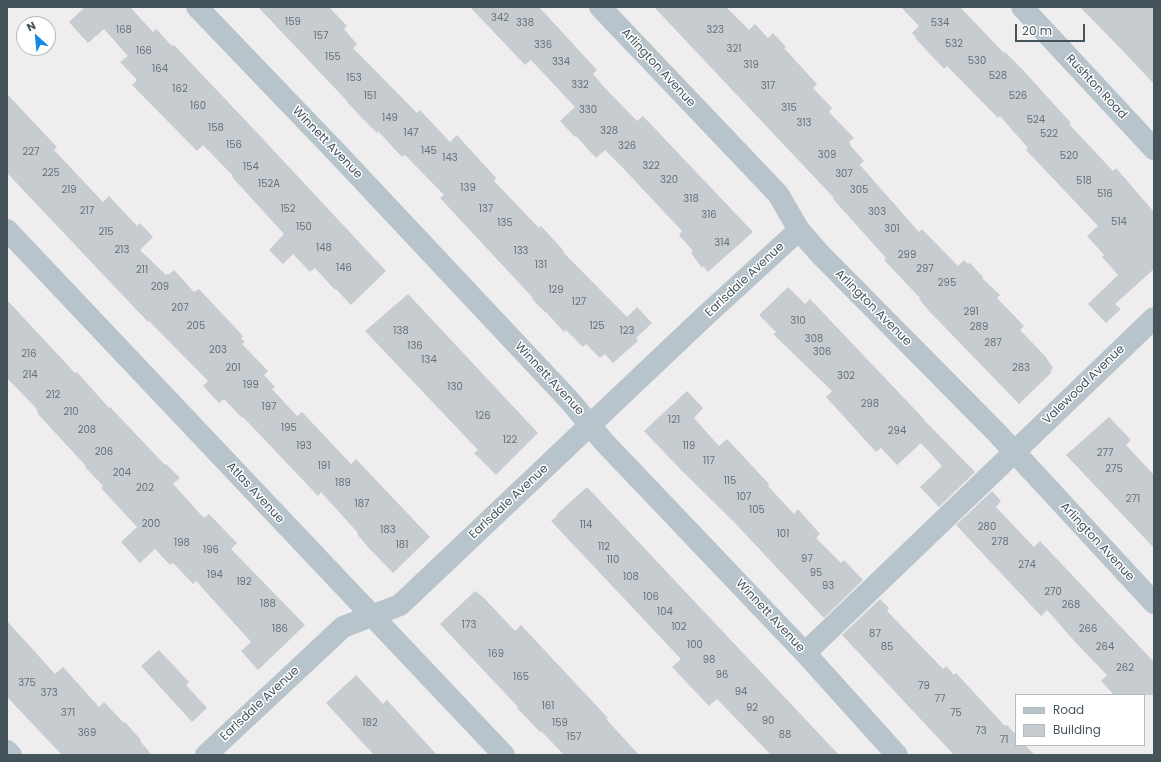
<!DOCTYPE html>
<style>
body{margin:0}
#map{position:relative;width:1161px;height:762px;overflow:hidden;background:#f0edee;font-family:Poppins,sans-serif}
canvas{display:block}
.frame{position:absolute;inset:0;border:8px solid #45545b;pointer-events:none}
.legend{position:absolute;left:1015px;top:694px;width:130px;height:52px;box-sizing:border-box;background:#fff;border:1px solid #b5bbbd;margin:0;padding:5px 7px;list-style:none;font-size:12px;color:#45545b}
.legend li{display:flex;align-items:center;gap:8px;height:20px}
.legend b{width:20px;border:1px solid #b5bbbd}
.north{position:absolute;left:16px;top:16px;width:40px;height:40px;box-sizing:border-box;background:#fff;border:1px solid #b5bbbd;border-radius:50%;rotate:333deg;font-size:11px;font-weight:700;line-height:16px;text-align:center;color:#45545b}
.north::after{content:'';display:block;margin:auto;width:14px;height:18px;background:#138be5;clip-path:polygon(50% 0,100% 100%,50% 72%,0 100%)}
.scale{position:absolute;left:1015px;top:24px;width:70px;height:18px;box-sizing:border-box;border:2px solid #45545b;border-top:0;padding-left:5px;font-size:12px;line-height:14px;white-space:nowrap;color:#45545b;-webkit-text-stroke:3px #fff;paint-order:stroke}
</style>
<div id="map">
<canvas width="1161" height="762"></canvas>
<div class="frame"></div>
<ul class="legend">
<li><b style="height:5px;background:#b8c4cb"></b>Road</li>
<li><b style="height:11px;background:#c7ccd1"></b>Building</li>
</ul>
<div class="north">N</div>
<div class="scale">20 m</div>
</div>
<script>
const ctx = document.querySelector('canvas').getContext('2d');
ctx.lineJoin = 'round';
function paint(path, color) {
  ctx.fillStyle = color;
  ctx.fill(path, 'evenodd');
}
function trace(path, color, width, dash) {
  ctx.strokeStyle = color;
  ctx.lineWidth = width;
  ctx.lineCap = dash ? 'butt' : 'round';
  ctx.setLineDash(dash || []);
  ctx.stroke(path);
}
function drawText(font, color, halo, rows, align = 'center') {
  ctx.font = font + ' Poppins,sans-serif';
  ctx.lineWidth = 3;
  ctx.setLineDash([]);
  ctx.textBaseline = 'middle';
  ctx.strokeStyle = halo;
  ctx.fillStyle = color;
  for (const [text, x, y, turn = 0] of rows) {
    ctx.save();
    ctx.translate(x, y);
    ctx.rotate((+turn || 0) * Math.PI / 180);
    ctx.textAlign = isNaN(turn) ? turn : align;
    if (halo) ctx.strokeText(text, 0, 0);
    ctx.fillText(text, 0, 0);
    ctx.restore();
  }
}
paint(new Path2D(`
 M85 7H130L153 32 156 29 172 46 174 45 247 122 386 271 351 305 336 289 335 290 315 268 310 272 293 254 283 264 269 250 284 234 232 177 233 176 203 145 197 151 132 85 137 80 120 62 128 56 104 29 88 43 69 22Z
 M258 7H329L347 26 344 29 357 44 353 48 417 113 420 110 450 142 457 135 496 178 494 181 539 228 541 226 564 251 563 252 627 317 637 307 652 323 636 338 638 341 613 363 605 354 600 358 586 344 583 347 566 330 564 332 546 312V313L532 299 533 298 440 198 444 195 405 155 402 157 378 131 377 133 363 119 347 102V101Z
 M470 7H539L597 70 593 74 605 88 637 121 643 116 753 232 708 272 703 266 702 268 691 253 693 251 679 235 682 231 622 167 605 150 596 158 576 136 575 137 560 121 575 107 531 60 525 65Z
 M654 7H726L749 30 755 24 768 38 773 33 786 47 784 48 817 84 813 88 832 108 829 112 854 138 849 142 851 144 850 145 864 161 860 165 919 232 922 229 958 266 964 260 968 264 970 263 983 277 982 278 1000 295 997 298 1024 326 1020 330 1045 356 1053 368 1050 371 1052 372 1019 404 929 311 919 299 920 298 884 260 886 258 833 199 834 198Z
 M901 7H960L1004 53 1005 52 1022 69 1071 123 1069 124 1113 171 1116 168 1154 212V269L1115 304 1121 309 1106 323 1088 304 1118 275 1102 257 1104 255 1087 236 1098 226 1026 150 1028 148 1000 116 998 118 947 66 944 69 915 38 916 37 912 33 919 26Z
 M1080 7H1154V84L1122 50Z
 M7 94 57 147 54 150 103 202 109 196 137 226 140 223 153 237 140 250 166 275 167 274 168 275 174 270 194 292 199 289 243 336 241 338 245 342 242 344 268 371 264 375 275 387 272 389 297 416 302 412 351 464 356 459 430 537 393 573 367 546 357 534 358 533 321 492 318 496 243 417 242 418 224 399 219 403 203 386 208 381 149 321 148 322 7 173Z
 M788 287 805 304 810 299 924 419V420L975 472 939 507 920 487 942 466 921 443 897 465 881 448 876 452 826 397 832 391 773 334 776 332 759 315Z
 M408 294 538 433 496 475 474 453 478 450 365 331Z
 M7 300 75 373 77 372 109 408 110 407 165 465 166 464 180 478 173 484 204 518 209 514 237 543 231 549 305 625 258 670 241 651 251 642 196 581 193 584 173 563 170 565 155 549 140 563 121 542 137 527 101 488 103 486 85 467 86 466 37 413 38 412 36 410 37 409 7 378Z
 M687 391 703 408 694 418 719 446 727 439 769 484 768 486 794 514 798 509 820 534 816 538 841 563 844 560 863 580 824 618 733 521 681 470 644 431Z
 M1109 417 1131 440 1126 445 1154 475V548L1066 455Z
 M587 487 679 585 839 755H771L717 699 709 706 672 667 680 660V658L551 521 557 516 556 515Z
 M992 491 1001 501 996 507 1034 547 1040 541 1154 662V695H1114L1101 681 1107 675 1076 643 1047 610 1041 616 956 525Z
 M475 591 483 597 515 631 521 625 608 718 606 719 639 755H564L541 731 540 732 517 708 518 707 440 624Z
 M880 599 889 608 887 611 943 669 946 666 954 675 956 673 1005 726 1007 725 1016 735V745H1025L1035 755H954L842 635Z
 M7 621 55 674 63 667 99 707 104 702 124 723 125 722 141 740 140 741 152 755H62L7 697Z
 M159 650 189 682 186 685 207 708 192 722 141 666Z
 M356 675 383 704 387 700 437 755H374L326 703Z`), '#c7ccd1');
trace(new Path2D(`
 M197 7 339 155 570 401 604 442 805 653 897 755
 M600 7 778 194 799 230 819 253 997 433 1154 603
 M1022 7 1154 149
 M7 230 504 755
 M805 653 1154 318
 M7 751 11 755
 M206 755 343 627 400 605 704 317 799 230`), '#b8c4cb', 22);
drawText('10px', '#667278', null, [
 ["342",500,18],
 ["159",293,22],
 ["338",525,23],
 ["534",940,23],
 ["168",124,30],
 ["323",715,30],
 ["157",321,36],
 ["532",954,44],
 ["336",543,45],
 ["321",734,49],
 ["166",144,51],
 ["155",333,57],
 ["530",977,61],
 ["334",561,62],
 ["319",751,65],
 ["164",160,69],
 ["528",998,76],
 ["153",354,78],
 ["332",580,85],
 ["317",768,86],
 ["162",180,89],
 ["151",370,96],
 ["526",1018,96],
 ["160",198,106],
 ["315",789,108],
 ["330",588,110],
 ["149",390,118],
 ["524",1036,120],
 ["313",804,123],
 ["158",216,128],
 ["328",609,131],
 ["147",411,133],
 ["522",1049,134],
 ["156",234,145],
 ["326",627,146],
 ["145",429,151],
 ["227",31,152],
 ["309",827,155],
 ["520",1069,156],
 ["143",450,158],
 ["322",651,166],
 ["154",251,167],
 ["225",51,173],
 ["307",844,174],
 ["320",669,180],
 ["518",1084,181],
 ["152A",269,184],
 ["139",468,188],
 ["219",69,190],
 ["305",859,190],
 ["516",1105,194],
 ["318",691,199],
 ["152",288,209],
 ["137",486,209],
 ["217",87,211],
 ["303",877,212],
 ["316",709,215],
 ["514",1119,222],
 ["135",505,223],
 ["150",304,227],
 ["301",892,229],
 ["215",106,232],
 ["314",722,243],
 ["148",324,248],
 ["213",122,250],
 ["133",521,251],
 ["299",907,255],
 ["131",541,265],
 ["146",344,268],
 ["297",925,269],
 ["211",142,270],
 ["295",947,283],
 ["209",160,287],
 ["129",556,290],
 ["127",579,302],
 ["207",180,308],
 ["291",971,312],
 ["310",798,321],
 ["205",196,326],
 ["125",597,326],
 ["289",979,327],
 ["138",401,331],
 ["123",627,331],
 ["308",814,339],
 ["287",993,343],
 ["136",415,346],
 ["203",218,350],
 ["306",822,352],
 ["216",29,354],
 ["134",429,360],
 ["201",233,368],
 ["283",1021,368],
 ["214",30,375],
 ["302",846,376],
 ["199",251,385],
 ["130",455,387],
 ["212",53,395],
 ["298",870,404],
 ["197",269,407],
 ["210",71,412],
 ["126",483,416],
 ["121",674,420],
 ["195",289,428],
 ["208",87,430],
 ["294",897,431],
 ["122",510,440],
 ["193",304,446],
 ["119",689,446],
 ["206",104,452],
 ["277",1105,453],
 ["117",709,461],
 ["191",324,466],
 ["275",1114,469],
 ["204",122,473],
 ["115",730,481],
 ["189",343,483],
 ["202",145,488],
 ["107",744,497],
 ["271",1133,499],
 ["187",362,504],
 ["105",757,510],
 ["200",151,524],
 ["114",586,525],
 ["280",987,527],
 ["183",388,530],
 ["101",783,534],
 ["278",1000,542],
 ["198",182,543],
 ["181",402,545],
 ["112",604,547],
 ["196",211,550],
 ["97",807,559],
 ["110",613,560],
 ["274",1027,565],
 ["95",816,573],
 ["194",215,575],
 ["108",631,577],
 ["192",244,582],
 ["93",828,586],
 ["270",1053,592],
 ["106",651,597],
 ["188",268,604],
 ["268",1071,605],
 ["104",665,612],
 ["173",469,625],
 ["102",679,627],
 ["186",280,629],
 ["266",1088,629],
 ["87",875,634],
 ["100",695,645],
 ["85",887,647],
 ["264",1105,647],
 ["169",496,654],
 ["98",709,660],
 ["262",1125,668],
 ["96",722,675],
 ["165",521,677],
 ["375",27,683],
 ["79",924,686],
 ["94",741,692],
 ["373",49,693],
 ["77",940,699],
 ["161",548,706],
 ["92",752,708],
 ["371",68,713],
 ["75",956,713],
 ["90",768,721],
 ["182",370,723],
 ["159",560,723],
 ["73",981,731],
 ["369",87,733],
 ["88",785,735],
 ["157",574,737],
 ["71",1004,740]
]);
drawText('12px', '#45545b', '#fff', [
 ["Arlington Avenue",658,68,47],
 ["Rushton Road",1096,87,47],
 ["Winnett Avenue",327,143,46],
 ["Earlsdale Avenue",745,280,-43],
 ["Arlington Avenue",873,308,45],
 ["Winnett Avenue",549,379,47],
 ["Valewood Avenue",1084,385,-44],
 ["Atlas Avenue",255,493,47],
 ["Earlsdale Avenue",509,502,-43],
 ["Arlington Avenue",1097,542,47],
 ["Winnett Avenue",770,616,47],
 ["Earlsdale Avenue",260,704,-43]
]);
</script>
